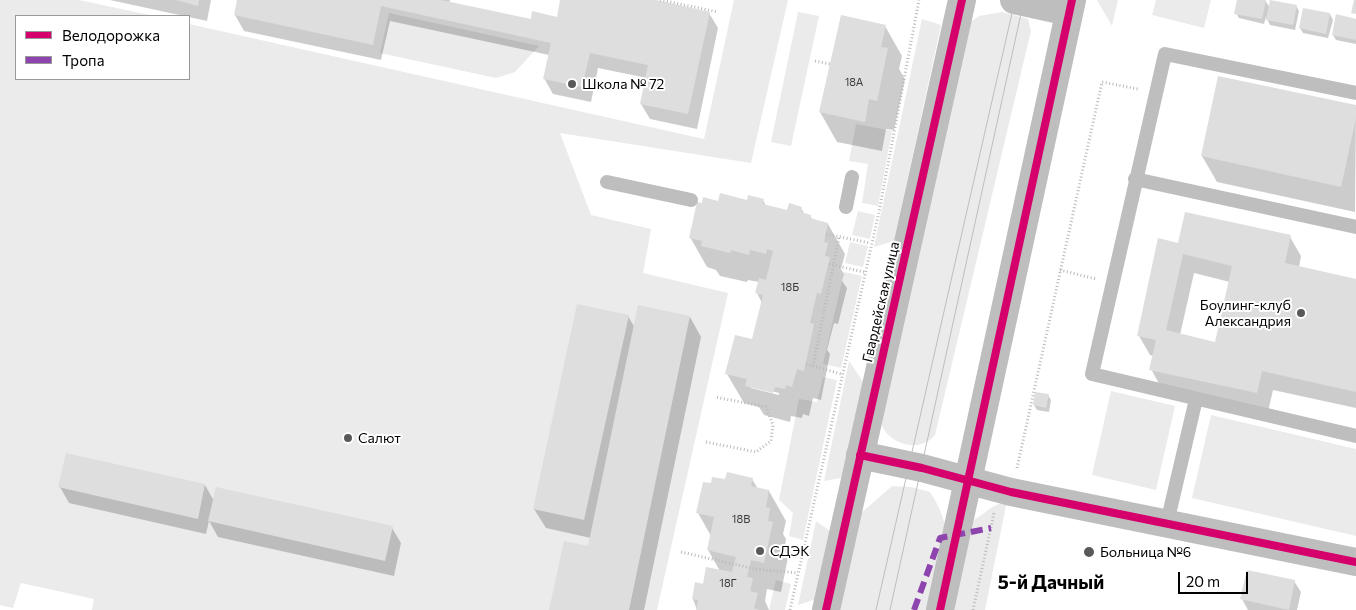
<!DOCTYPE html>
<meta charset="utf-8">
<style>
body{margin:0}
#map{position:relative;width:1356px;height:610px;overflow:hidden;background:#fff;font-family:Commissioner,sans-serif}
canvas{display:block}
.legend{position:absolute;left:15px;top:15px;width:175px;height:65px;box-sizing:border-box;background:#fff;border:1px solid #999;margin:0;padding:6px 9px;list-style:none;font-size:15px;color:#000}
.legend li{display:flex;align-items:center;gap:10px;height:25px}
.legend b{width:25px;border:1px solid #999}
.scale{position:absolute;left:1178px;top:572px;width:70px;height:22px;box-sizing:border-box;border:2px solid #000;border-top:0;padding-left:6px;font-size:15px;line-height:18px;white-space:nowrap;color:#000;-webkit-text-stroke:4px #fff;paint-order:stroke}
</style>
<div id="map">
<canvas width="1356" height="610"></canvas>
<ul class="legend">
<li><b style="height:6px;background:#d6006c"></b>Велодорожка</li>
<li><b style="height:6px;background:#8e44ad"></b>Тропа</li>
</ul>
<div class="scale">20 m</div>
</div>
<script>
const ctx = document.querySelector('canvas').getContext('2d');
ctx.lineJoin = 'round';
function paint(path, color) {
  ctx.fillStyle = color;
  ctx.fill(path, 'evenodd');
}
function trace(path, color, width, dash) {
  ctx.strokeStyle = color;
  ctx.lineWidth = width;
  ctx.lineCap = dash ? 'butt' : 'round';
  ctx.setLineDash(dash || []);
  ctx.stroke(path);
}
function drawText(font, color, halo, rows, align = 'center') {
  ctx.font = font + ' Commissioner,sans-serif';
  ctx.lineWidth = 4;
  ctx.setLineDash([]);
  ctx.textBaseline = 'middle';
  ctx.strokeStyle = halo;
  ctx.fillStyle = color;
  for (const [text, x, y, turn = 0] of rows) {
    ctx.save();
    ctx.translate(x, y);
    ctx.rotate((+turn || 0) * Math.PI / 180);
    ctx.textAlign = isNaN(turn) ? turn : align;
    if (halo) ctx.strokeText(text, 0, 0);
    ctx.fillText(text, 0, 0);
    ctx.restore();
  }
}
paint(new Path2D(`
 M0 0H79L154 16H16V79H189V24L704 139 734 0H788L751 163 560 133 591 215 651 229 643 273 728 293 657 610H92L94 599 21 583 13 608 0 605Z
 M1097 0H1118L1112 26Z
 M1156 0H1211L1204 28 1152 15Z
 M798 12 819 16 791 146 771 142Z
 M1002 12 1028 19 1031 31 935 435C919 455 885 443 880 420L969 23 979 16Z
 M389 13 539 46 515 72 496 78 380 53Z
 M922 19 941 25 894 241 874 247Z
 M856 124 892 131 878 206 862 203 868 164 849 161Z
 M858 211 875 215 870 239 852 235Z
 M850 242 868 246 863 267 845 263Z
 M844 272 862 276 841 368 823 364Z
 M849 361 864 383 841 478 824 481Z
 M823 377 837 380 803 540 789 536 793 513 779 500 799 399 817 402Z
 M1111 391 1175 406 1156 490 1092 475Z
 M1211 415 1356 449V536L1192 498Z
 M892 486 911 487 930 492C959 535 943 564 933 610H839L860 514Z
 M1007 501 985 610H953L974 520 994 506Z
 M816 521 830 531 816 599 798 605Z
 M776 580 791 584 785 610H769Z`), '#ebebeb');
paint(new Path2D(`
 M110 0H211L207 21Z
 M239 0H450L449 3 532 21 558 18 562 0H650L709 13 718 28 697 129 650 119 641 104 647 78 598 68 591 102 553 94 544 78 549 55 390 21 381 60 244 31 235 15Z
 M1239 0H1265L1270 8 1296 6 1299 11 1295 30 1270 25 1266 17 1264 24 1239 18 1236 13Z
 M1330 14 1333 20 1328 38 1303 33 1300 28Z
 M841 17 885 26 902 56 899 69 905 79 894 130 886 129 882 151 837 142 820 112Z
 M1356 20V44L1336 40 1333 35Z
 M1356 107 1355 212 1217 182 1202 156Z
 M763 200 766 206 788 211 801 208 805 215 810 216 813 220 828 224 845 254 841 269 844 274 842 281 847 288 838 324 834 323 827 350 830 354 821 400 813 398 809 416 803 414 802 418 791 416 790 422 764 415 759 407 744 403 727 374 753 341 762 303 757 293 759 282 748 280 747 282 720 276 716 270 707 267 690 237 719 203ZM751 386 779 393V395L751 388Z
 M1290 237 1301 256 1299 267 1356 280V408L1273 390 1268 412 1162 389 1151 369 1154 356 1150 355 1139 336 1179 244ZM1194 273 1230 282 1216 343 1180 335Z
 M628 316 635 328 690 317 701 337 644 610H550L589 547 591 538 546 528 534 509Z
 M1048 395 1051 400 1049 412 1037 410 1034 405Z
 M752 479 758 489 769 491 786 521 783 534 786 539 785 546 789 553 781 592 767 589 765 601 769 610H697L693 599 704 585 720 571 708 550 711 536 698 513 712 485 726 481Z
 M205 485 214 501 392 528 401 543 394 576 218 537 209 521 206 534 69 503 60 487Z
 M1294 581 1301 592 1297 610H1248L1242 599Z`), '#0003');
paint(new Path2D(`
 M176 0H199L198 6Z
 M237 0H441L531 19 532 11 557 17 560 0H656L710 12 688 114 640 104 648 65 590 53 582 87 543 79 551 43 381 6 373 45 234 15Z
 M1237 0H1266L1262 19 1234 14Z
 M1270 0 1297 5 1293 25 1266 20Z
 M1354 0H1356V14L1351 13Z
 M1303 8 1330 13 1326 34 1299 28Z
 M1336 14 1356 19V40L1332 35Z
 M841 15 886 25 881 47 888 48 877 101 869 99 865 122 819 112Z
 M1218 76 1356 105V118L1341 187 1201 156Z
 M720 193 747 200 748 195 764 199 763 204 787 210 789 203 802 207 801 212 811 215 810 218 828 223 824 242 828 243 825 256 830 257 821 294 817 293 810 323 814 324 804 371 797 369 792 387 786 385 785 389 775 387 773 393 745 386 747 379 725 374 735 335 752 339 763 295 755 293 759 278 766 280 773 251 767 249 766 254 750 250 749 255 731 250 730 253 701 246 702 241 689 238 697 202 702 203 703 197 718 201Z
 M1185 212 1291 235 1285 263 1356 279V392L1262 371 1257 393 1149 370 1156 340 1137 336 1158 238 1178 243ZM1183 254 1232 266 1215 342 1166 330Z
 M577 304 629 315 584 520 533 509Z
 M638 305 690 316 629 610H549L564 541 588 546Z
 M1035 392 1049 394 1046 408 1033 405Z
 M66 453 205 484 198 519 58 487Z
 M727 472 753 478 751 486 769 490 766 507 770 508 768 521 773 522 764 563 751 560 747 577 753 578 750 591 758 593 754 608 759 610H696L698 600 692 599 695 582 703 584 706 567 732 572 736 557 707 550 714 517 696 513 703 482 711 483 712 477 725 479Z
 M216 487 393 526 385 561 208 521Z
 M1247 570 1295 580 1289 610 1240 599Z`), '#dedede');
trace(new Path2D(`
 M660 0 718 12
 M815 61 830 64
 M826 234 870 243
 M829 264 864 272
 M1060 270 1096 279
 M806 364 841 374
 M813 366 839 237
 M706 442 756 452 771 441 773 425 766 407 715 397
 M1017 468 1102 82 1138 89
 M681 552 755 569 798 573
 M790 610 879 212 919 0
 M973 610 994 513`), '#b9b9b9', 3, [1, 2.5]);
trace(new Path2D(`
 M1356 93 1165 54 1092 374 1356 436
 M1135 179 1356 227
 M607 182 691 200
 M846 207 852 177
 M1167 523 1196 399`), '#bebebe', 14);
trace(new Path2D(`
 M1014 0 1069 12
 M860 455 922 468 1011 492 1356 562
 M940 610 1072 0`), '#bebebe', 28);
trace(new Path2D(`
 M826 610 962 0`), '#bebebe', 28);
trace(new Path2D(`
 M876 610 1015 0
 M890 610 1024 0`), '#bebebe', 1);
trace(new Path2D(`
 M914 610 940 538 991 528`), '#8e44ad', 6, [12, 6]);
trace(new Path2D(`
 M860 455 922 468 1011 492 1356 562
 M826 610 962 0
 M940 610 1072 0`), '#d6006c', 8);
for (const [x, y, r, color] of [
 [572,84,5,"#595959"],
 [1301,313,5,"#595959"],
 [348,438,5,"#595959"],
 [760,551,5,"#595959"],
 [1089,552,6,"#595959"]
]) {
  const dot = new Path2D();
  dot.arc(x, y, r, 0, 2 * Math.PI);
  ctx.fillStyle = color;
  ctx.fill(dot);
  trace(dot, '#fff', 2);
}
drawText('11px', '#383838', null, [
 ["18А",854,82],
 ["18Б",790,287],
 ["18В",741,519],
 ["18Г",728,583]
]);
drawText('14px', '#000', '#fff', [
 ["Школа № 72",582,84],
 ["Боулинг-клуб",1291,305,"right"],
 ["Александрия",1291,321,"right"],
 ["Салют",358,438],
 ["СДЭК",770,551],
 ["Больница №6",1100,552]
], 'left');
drawText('14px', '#000', '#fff', [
 ["Гвардейская улица",881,302,-77]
]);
drawText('bold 19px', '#000', '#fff', [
 ["5-й Дачный",1051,583]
]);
</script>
